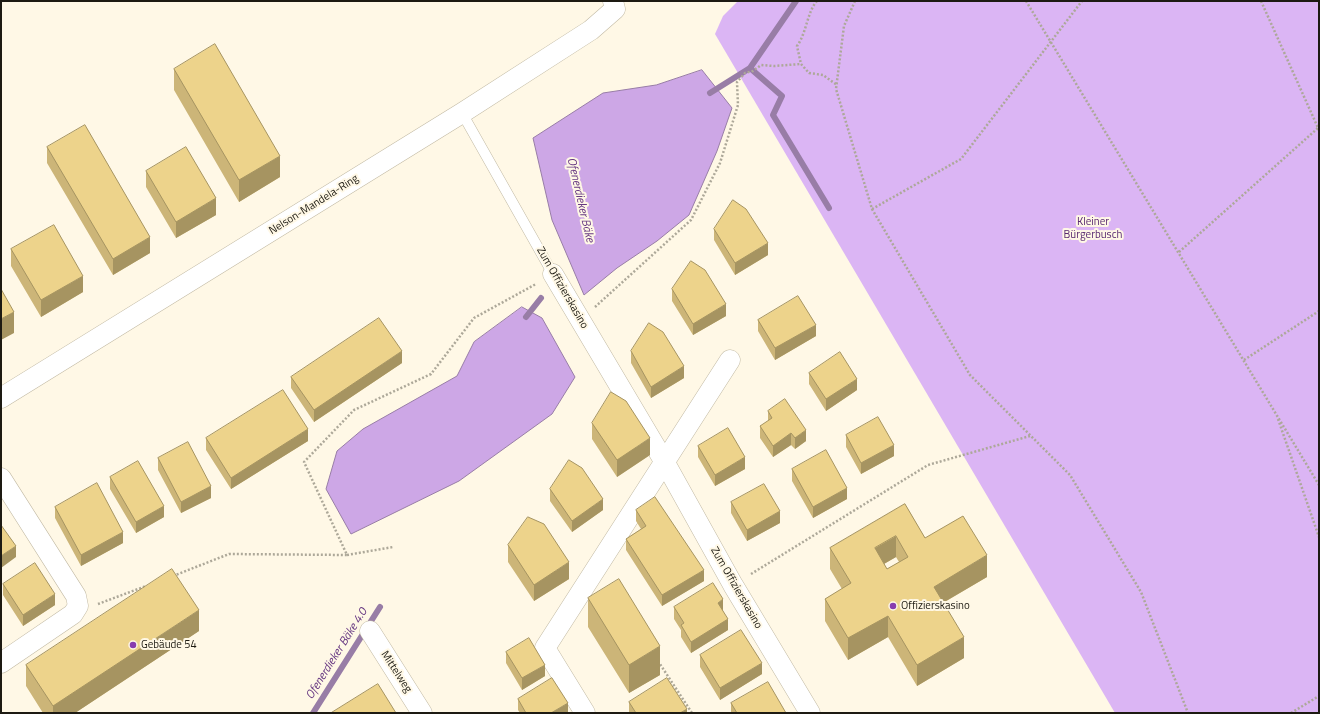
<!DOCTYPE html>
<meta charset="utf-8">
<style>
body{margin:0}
#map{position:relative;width:1320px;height:714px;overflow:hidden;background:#fff8e6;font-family:"Titillium Web",sans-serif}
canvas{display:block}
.frame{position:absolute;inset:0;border:2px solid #1d1a12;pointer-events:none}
</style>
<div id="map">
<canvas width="1320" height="714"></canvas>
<div class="frame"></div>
</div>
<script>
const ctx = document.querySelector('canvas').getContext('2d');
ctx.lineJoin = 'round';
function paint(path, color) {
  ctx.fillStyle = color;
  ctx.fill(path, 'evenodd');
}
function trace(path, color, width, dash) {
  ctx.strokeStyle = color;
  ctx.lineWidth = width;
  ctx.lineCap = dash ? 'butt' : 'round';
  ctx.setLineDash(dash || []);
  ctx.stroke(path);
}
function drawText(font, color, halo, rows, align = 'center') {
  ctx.font = font + ' "Titillium Web",sans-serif';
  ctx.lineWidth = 4;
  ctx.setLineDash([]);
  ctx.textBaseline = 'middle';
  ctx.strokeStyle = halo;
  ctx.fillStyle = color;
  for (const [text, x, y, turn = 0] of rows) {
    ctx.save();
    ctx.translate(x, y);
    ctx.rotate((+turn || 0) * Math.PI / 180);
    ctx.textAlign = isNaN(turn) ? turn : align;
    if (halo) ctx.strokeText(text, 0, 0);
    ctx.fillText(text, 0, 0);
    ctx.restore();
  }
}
paint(new Path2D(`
 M738 1H1319V713H1115L715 34 723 16Z`), '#dbb5f4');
const water = new Path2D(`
 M702 70 732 108 717 151 689 215 657 241 617 268 584 295 552 220 533 138 603 93 656 85Z
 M522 307 542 318 575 377 552 414 459 481 351 534 326 489 337 451 363 429 457 376 474 342Z`);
paint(water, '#cda7e6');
trace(water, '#987da6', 1);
trace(new Path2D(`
 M750 68 782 96 773 115 829 208
 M710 93 750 68 796 1
 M526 317 541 298
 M313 713 380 607`), '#987da6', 6);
const lane = new Path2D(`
 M462 113 553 274`);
const street = new Path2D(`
 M553 274 664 461 733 585 810 713
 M1 398 462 113 591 30 615 9 613 1
 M1 478 76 596 78 606 73 614 1 663
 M370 631 422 713
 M585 713 545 648 730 360`);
trace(lane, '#c1b9a3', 11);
trace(street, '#c1b9a3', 21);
trace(new Path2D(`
 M817 1C807 12 807 32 797 46L801 64 809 73 823 75 837 85
 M855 1 844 26 836 89 872 209 970 375 1070 475 1141 592 1188 713
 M1026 1 1319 485
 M1261 1 1319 130
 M872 209 961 159 1082 1
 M1179 252 1318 128
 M595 307 691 220 720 163 738 105 737 82 745 73 753 71 761 65 774 66 801 64
 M1244 360 1319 311
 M1278 419 1319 537
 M347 555 393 547
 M751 574 928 465 1030 436
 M173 576 229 554 347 555 304 462 354 410 431 374 474 318 536 284
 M98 604 146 586
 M658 661 692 713
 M1291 713 1319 696`), '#ada899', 2.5, [2, 2]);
trace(lane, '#fff', 10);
trace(street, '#fff', 20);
paint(new Path2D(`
 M174 69 280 177 239 202 174 90Z
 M47 147 150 253 113 275 47 163Z
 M146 171 216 215 176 238 146 187Z
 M714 229 768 255 735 275 714 240Z
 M11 249 83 292 41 317 11 266Z
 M672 289 726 316 693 335 672 301Z
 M758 320 816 336 775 360 758 331Z
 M631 351 684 378 651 398 631 363Z
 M402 363 314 422 291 388V377Z
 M809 373 857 390 826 411 809 384Z
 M768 411 806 441 795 449 791 445 773 457 760 438V426L768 422Z
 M592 423 650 455 617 477 592 439Z
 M846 435 894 456 861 474 846 447Z
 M206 438 308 441 231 489 206 450Z
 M698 446 745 469 715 486 698 457Z
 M158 458 211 498 181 513 158 470Z
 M792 469 847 499 813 518 792 481Z
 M110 477 164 517 136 533 110 489Z
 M550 489 603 510 572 532 550 501Z
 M731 502 780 523 747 541 731 513Z
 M905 504 925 538 987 577 943 603 964 658 917 686 888 637 848 660 825 621V599L842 589 830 569V548ZM896 557 899 562 887 569 884 564Z
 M55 507 123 543 81 566 55 518Z
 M636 510 704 581 662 606 626 550V539L641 529 636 521Z
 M508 545 569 579 534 601 508 562Z
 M3 584 55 605 23 626 3 595Z
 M588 598 660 675 629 693 588 627Z
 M674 607 723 611 728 630 691 653 681 637V630L674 619Z
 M199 631 75 713H43L26 686V665Z
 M506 652 545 676 522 690 506 663Z
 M700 655 762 674 720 700 700 667Z
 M518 699 568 713H520L518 710Z
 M629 702 687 713H629Z
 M731 703 786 713H731Z`), '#ccb578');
paint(new Path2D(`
 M280 156V177L239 202V180Z
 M216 198V215L176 238V222Z
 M150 237V253L113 275V259Z
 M768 243V255L735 275V263Z
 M83 276V292L41 317V300Z
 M726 304V316L693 335V324Z
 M14 312V333L1 340V319Z
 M816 325V336L775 360V348Z
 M402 351V363L314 422V410Z
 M684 366V378L651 398V387Z
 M857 379V390L826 411V399Z
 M308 429V441L231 489V478Z
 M806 430V441L795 449V438Z
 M791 433V445L773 457V446Z
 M650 438V455L617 477V460Z
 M894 445V456L861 474V463Z
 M745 457V469L715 486V475Z
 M211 486V498L181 513V502Z
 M847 488V499L813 518V507Z
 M603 499V510L572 532V521Z
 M164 506V517L136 533V522Z
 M780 511V523L747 541V530Z
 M123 532V543L81 566V555Z
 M896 536V557L875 569V548Z
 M16 546V557L1 568V556Z
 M987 555V577L934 608V587Z
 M569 562V579L534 601V585Z
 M704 570V581L662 606V595Z
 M55 594V605L23 626V615Z
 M723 599V611L718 614V603Z
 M199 610V631L75 713H53V706Z
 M888 616V637L848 660V638Z
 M728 619V630L691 653V642Z
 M964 637V658L917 686V665Z
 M660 646V675L629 693V665Z
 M762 663V674L720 700V688Z
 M545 665V676L522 690V678Z
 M568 703V713H551Z
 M687 709V713H680Z`), '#a69461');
const building = new Path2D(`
 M215 44 280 156 239 180 174 69Z
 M85 125 150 237 113 259 47 147Z
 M186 147 216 198 176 222 146 171Z
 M733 200 746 209 768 243 735 263 714 229Z
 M54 225 83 276 41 300 11 249Z
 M691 261 705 270 726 304 693 324 672 289Z
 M1 289 14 312 1 319Z
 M798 296 816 325 775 348 758 320Z
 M379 318 402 351 314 410 291 377Z
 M649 323 663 332 684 366 651 387 631 351Z
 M840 352 857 379 826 399 809 373Z
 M283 390 308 429 231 478 206 438Z
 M611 392 626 401 650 438 617 460 592 423Z
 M785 399 806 430 795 438 791 433 773 446 760 426 772 418 768 411Z
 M878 417 894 445 861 463 846 435Z
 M728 428 745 457 715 475 698 446Z
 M188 442 211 486 181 502 158 458Z
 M826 450 847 488 813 507 792 469Z
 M569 460 582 468 603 499 572 521 550 489Z
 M138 461 164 506 136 522 110 477Z
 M97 483 123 532 81 555 55 507Z
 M764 484 780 511 747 530 731 502Z
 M655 497 704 570 662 595 626 539 646 526 636 510Z
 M905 504 925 538 963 516 987 555 934 587 964 637 917 665 888 616 848 638 825 599 851 583 830 548ZM896 536 908 557 887 569 875 548Z
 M528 517 544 524 569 562 534 585 508 545Z
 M1 525 16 546 1 556Z
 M35 563 55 594 23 615 3 584Z
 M172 569 199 610 53 706 26 665Z
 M619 579 660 646 629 665 588 598Z
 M713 583 723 599 718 603 728 619 691 642 681 625 684 623 674 607Z
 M741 630 762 663 720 688 700 655Z
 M529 638 545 665 522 678 506 652Z
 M552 678 568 703 551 713H526L518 699Z
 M667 678 687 709 680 713H636L629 702Z
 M768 682 786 713H737L731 703Z
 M378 684 396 713H331Z`);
paint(building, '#edd38b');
trace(building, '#a69461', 1);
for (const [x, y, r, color] of [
 [893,606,4,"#883daf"],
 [133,645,4,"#883daf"]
]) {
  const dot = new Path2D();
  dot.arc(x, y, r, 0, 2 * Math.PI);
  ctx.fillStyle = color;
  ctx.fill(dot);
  trace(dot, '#fff8e6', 1.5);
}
drawText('11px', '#1d1a12', '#fff8e6', [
 ["Nelson-Mandela-Ring",314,205,-32],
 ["Zum Offizierskasino",562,288,60],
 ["Zum Offizierskasino",736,588,60],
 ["Mittelweg",396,672,57]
]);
drawText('11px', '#572770', '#fff8e6', [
 ["Kleiner",1093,222],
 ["Bürgerbusch",1093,235]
]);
drawText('11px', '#1d1a12', '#fff8e6', [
 ["Offizierskasino",901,606],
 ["Gebäude 54",141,645]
], 'left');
drawText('italic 12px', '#673882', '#fff8e6', [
 ["Ofenerdieker Bäke",580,200,77],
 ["Ofenerdieker Bäke 4.0",337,654,-58]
]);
</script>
